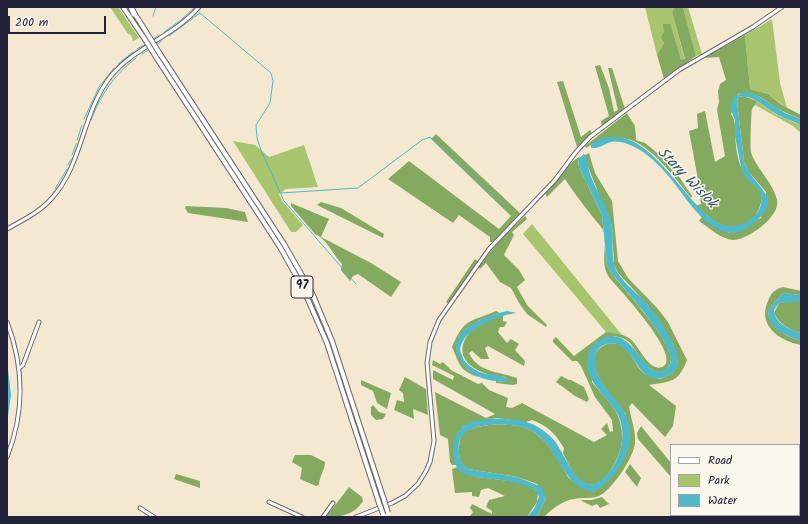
<!DOCTYPE html>
<style>
body{margin:0}
#map{position:relative;width:808px;height:524px;overflow:hidden;background:#f4e8d0;font-family:Kalam,sans-serif}
canvas{display:block}
.frame{position:absolute;inset:0;border:8px solid #22223b;pointer-events:none}
.legend{position:absolute;left:670px;top:444px;width:130px;height:72px;box-sizing:border-box;background:#fbf7ec;border:1px solid #a4a2a5;margin:0;padding:5px 7px;list-style:none;font-size:12px;color:#22223b}
.legend li{display:flex;align-items:center;gap:8px;height:20px}
.legend b{width:20px;border:1px solid #a4a2a5}
.scale{position:absolute;left:8px;top:16px;width:98px;height:18px;box-sizing:border-box;border:2px solid #22223b;border-top:0;padding-left:5px;font-size:12px;line-height:14px;white-space:nowrap;color:#22223b;-webkit-text-stroke:3px #fbf7ec;paint-order:stroke}
</style>
<div id="map">
<canvas width="808" height="524"></canvas>
<div class="frame"></div>
<ul class="legend">
<li><b style="height:5px;background:#fff"></b>Road</li>
<li><b style="height:11px;background:#a6c56d"></b>Park</li>
<li><b style="height:11px;background:#4ebac9"></b>Water</li>
</ul>
<div class="scale">200 m</div>
</div>
<script>
const ctx = document.querySelector('canvas').getContext('2d');
ctx.lineJoin = 'round';
function paint(path, color) {
  ctx.fillStyle = color;
  ctx.fill(path, 'evenodd');
}
function trace(path, color, width, dash) {
  ctx.strokeStyle = color;
  ctx.lineWidth = width;
  ctx.lineCap = dash ? 'butt' : 'round';
  ctx.setLineDash(dash || []);
  ctx.stroke(path);
}
function drawText(font, color, halo, rows, align = 'center') {
  ctx.font = font + ' Kalam,sans-serif';
  ctx.lineWidth = 3;
  ctx.setLineDash([]);
  ctx.textBaseline = 'middle';
  ctx.strokeStyle = halo;
  ctx.fillStyle = color;
  for (const [text, x, y, turn = 0] of rows) {
    ctx.save();
    ctx.translate(x, y);
    ctx.rotate((+turn || 0) * Math.PI / 180);
    ctx.textAlign = isNaN(turn) ? turn : align;
    if (halo) ctx.strokeText(text, 0, 0);
    ctx.fillText(text, 0, 0);
    ctx.restore();
  }
}
paint(new Path2D(`
 M110 7H118L139 38 133 41 131 35 128 34Z
 M645 7H675L672 12 685 60H681L664 32V43L657 55Z
 M683 7H688L702 54 696 56Z
 M772 19 780 83 787 108 768 94 750 89 745 35Z
 M757 101 777 115 801 125V133L793 126 755 105Z
 M233 141 255 145 269 157 304 145 318 187 286 189 279 194 283 202 303 225 296 232H291Z
 M532 224 622 335 606 332 523 234Z`), '#a6c56d');
paint(new Path2D(`
 M675 7H683L696 56 664 79 657 55 664 43 661 37 664 32 663 24H670L681 60 685 59 672 12Z
 M745 35 750 89 768 94 782 105 801 115V119C792 115 783 112 775 107 762 98 754 91 738 94L731 114C736 121 735 127 735 135 737 161 740 175 761 191 765 212 746 232 725 226 714 223 705 213 696 206L701 204 697 174 689 131 698 128 697 114 705 111 715 162 725 156 717 110 719 102 718 91 720 84 726 80 719 57 706 58 707 56Z
 M600 65 609 88 614 112 618 110 608 68H612L625 109 602 126 601 121 609 116 595 66Z
 M563 81 581 137 590 130 592 133 577 147 557 82Z
 M744 96 757 101C756 104 753 107 752 109 751 114 750 148 751 152 754 165 774 184 777 200 781 216 748 240 733 240 721 239 709 228 699 221L702 217 729 233 761 218 766 192 748 171 744 162 737 101 739 97Z
 M627 113 635 126 636 140 645 143 661 156H665L692 196 691 198C678 181 648 141 626 139 622 138 616 139 611 140 599 141 596 141 586 148L585 146Z
 M436 134 520 213 493 242H490V237L459 215 453 223 388 179 409 161 499 229 511 216 431 139Z
 M589 153 595 173 612 201 618 261 628 278 658 309 668 322 687 360C678 383 672 381 649 385L676 406 673 426 665 437 632 403 629 407C631 419 636 431 635 443 634 457 612 490 599 496 594 498 587 498 581 498 565 499 555 506 544 517H537L546 498 537 484 529 481 517 477 468 469C461 464 459 460 459 452 459 445 459 439 463 434 474 423 509 423 523 427 541 433 552 449 561 465 564 469 566 475 569 478 576 484 586 488 594 492L624 459 626 414C616 401 580 364 600 348 605 344 612 342 618 344 631 349 634 366 645 374 649 376 655 377 660 379L673 373 678 362 673 344 648 305 618 273 614 265 612 226 590 172 585 155Z
 M580 156 578 161 579 167 602 215 607 265 610 271C620 286 680 348 670 364 655 389 637 349 628 341 624 338 617 336 611 336L595 343 592 382C600 393 613 404 618 416 622 425 623 438 621 447 618 460 602 493 584 483 574 477 568 463 563 453L564 448C554 432 549 427 532 420L526 422 496 418 463 426 454 456 456 465H452L450 462 448 439 440 435 435 392 486 418 495 414 433 379V370L453 380 454 376 432 365 433 360 440 364 443 362 451 370 478 384 482 383 489 390 508 398 506 407 512 408 522 403 594 442 607 435 601 429 607 423 610 432 613 431 612 420 595 397 581 366 577 361H572L553 342V340L556 337 574 356 606 332C614 333 623 334 629 338 639 344 649 375 664 366 680 355 622 292 613 282 597 265 609 250 603 230 601 226 595 220 592 216 583 204 573 192 565 179L547 197 545 193 566 167Z
 M321 202 341 208 384 234 383 238 317 205Z
 M291 203 329 219 321 237 371 263 401 282 391 297 358 274 353 276 350 281 341 270 342 264C333 255 327 239 315 234L291 206Z
 M186 206 226 208 245 212 248 222 188 213 185 208Z
 M525 216 527 219 512 232 514 235 504 255 519 270 525 280 517 287 527 305 547 325 546 327 527 314 519 303 511 288 500 282 486 263 480 269 478 267 501 239Z
 M475 259 478 261 449 304 446 302Z
 M783 287 801 291V295L783 293 768 310C768 328 787 337 801 341V345C779 341 757 325 768 301 771 293 775 289 783 287Z
 M792 301H801V333C788 329 780 325 774 313L779 303Z
 M496 311 500 313 480 320 464 330 457 344 468 370 478 377C458 370 460 364 452 347 465 317 469 323 496 311Z
 M503 315V321L507 322 504 327H500L498 332 507 343 511 339 519 344 515 350 525 361 524 366 488 346 485 348 489 359H481L472 351 469 353C477 372 500 372 517 378V384L513 385 496 383V381L506 382V377C448 373 449 329 503 315Z
 M561 376 569 380H571L584 387 589 399 587 402 575 396 556 382Z
 M405 377 426 389 428 415 413 409 414 419 394 410 397 400 404 402 403 393 399 390Z
 M361 380 391 393 387 409 377 403 373 391 361 385Z
 M373 405 379 412 386 414 383 419 376 420 371 415V407Z
 M641 426 671 463V477L638 439 637 433Z
 M295 455H311L325 462C325 470 319 477 319 485L316 486 300 479 302 468 292 462Z
 M630 464 641 478 637 487 625 472Z
 M457 467C469 485 521 473 538 493L537 502 527 517H469L473 512 470 508 472 504 492 514V511L486 507 489 500 505 496 488 488 481 490 479 497 472 496V492L455 493 452 469Z
 M176 474 200 481V488L174 479Z
 M349 487 362 497 363 501C354 515 341 517 326 517Z
 M602 497 609 504 600 508 597 504 592 506 580 500H592Z`), '#84aa60');
paint(new Path2D(`
 M743 92 755 94 785 113 801 119V125C793 121 786 119 778 115 766 109 754 94 739 97L737 101 744 162C754 189 789 198 750 226 717 251 688 200 671 179 663 169 651 157 640 150 631 145 621 140 611 142 604 144 599 149 591 148V145C597 138 604 137 613 137 669 135 704 259 752 218 761 211 763 202 760 191L746 178 742 172 735 136V120L730 108 734 97Z
 M584 154C589 159 588 168 590 174 596 192 610 208 612 227 614 242 610 259 617 272 625 285 639 294 648 305 658 317 678 346 678 361 678 367 675 373 669 375 663 378 657 380 651 378 634 371 627 333 602 346 598 348 595 353 595 358 593 382 617 396 626 415 640 442 618 479 594 492 558 487 559 437 522 427 506 423 467 422 460 440 458 443 459 448 459 452 459 460 462 464 468 469L517 477 542 487 546 498 537 517H527L534 509 539 497 535 490C517 480 497 480 477 477 471 477 463 474 459 470 450 460 452 435 462 427 477 417 500 418 517 420 533 422 543 429 554 440 564 452 579 497 600 481 618 468 629 437 618 415 607 395 580 379 589 352 591 346 597 341 603 338 637 324 645 391 669 366 683 351 620 285 610 271L607 265 602 215 579 167 578 159Z
 M783 293 801 295V301L779 303 774 310C775 324 789 329 801 333V341C786 336 768 329 768 310Z
 M507 311 517 313C493 315 434 342 474 369 485 377 499 373 509 379L506 382C497 381 488 381 479 377 470 374 463 366 459 358 445 329 487 316 507 311Z
 M7 361 11 395 7 423Z`), '#4ebac9');
trace(new Path2D(`
 M153 16 156 7
 M164 32 181 20 195 7
 M169 36 200 13 271 73 273 81 270 103 256 125 257 138 261 150 284 201 356 284
 M153 39 159 35
 M156 45 162 41
 M137 49 147 43
 M142 54 148 50
 M118 64 133 52
 M84 119 99 87 114 68
 M91 120C101 94 114 75 136 58
 M77 140 82 125
 M72 155 76 144
 M68 165 71 159
 M55 189 67 169
 M281 193 358 188 422 140 430 137 508 208`), '#4ebac9', 1);
const minor = new Path2D(`
 M7 229C23 220 40 212 52 198 83 164 82 112 111 76 135 47 174 36 199 7
 M7 322C24 367 25 412 7 457
 M19 368 23 365 39 322
 M269 502 302 517
 M140 508 154 517
 M323 517 333 503
 M356 517 392 503 405 496 418 484 426 471 430 462 434 441 427 363 430 342 439 320 489 249 555 180 576 152 590 137 679 70 753 27 782 7`);
const major = new Path2D(`
 M123 7 146 41
 M133 11 150 38
 M160 54 284 244 312 293 332 341 384 500
 M156 57 280 247 302 286 327 343 379 503`);
const highway = new Path2D(`
 M131 7 134 14`);
trace(minor, '#6c676f', 5);
trace(major, '#6c676f', 6);
trace(highway, '#6c676f', 7);
trace(minor, '#fff', 3);
trace(major, '#fff', 4);
trace(highway, '#fff', 5);
const majorBridge = new Path2D(`
 M150 38 160 54
 M146 41 156 57
 M384 500 388 513
 M379 503 383 514`);
trace(majorBridge, '#6c676f', 6, []);
trace(majorBridge, '#fff', 4);
for (const [x, y, w] of [
 [302,287,22]
]) {
  const box = new Path2D();
  box.roundRect(x - w / 2, y - 11, w, 22, 3);
  ctx.fillStyle = '#fbf7ec';
  ctx.fill(box);
  trace(box, '#22223b', 1);
}
drawText('bold 13px', '#22223b', null, [
 ["97",302,287]
]);
drawText('italic 15px', '#31576d', '#fbf7ec', [
 ["Stary Wislok",686,179,46]
]);
</script>
